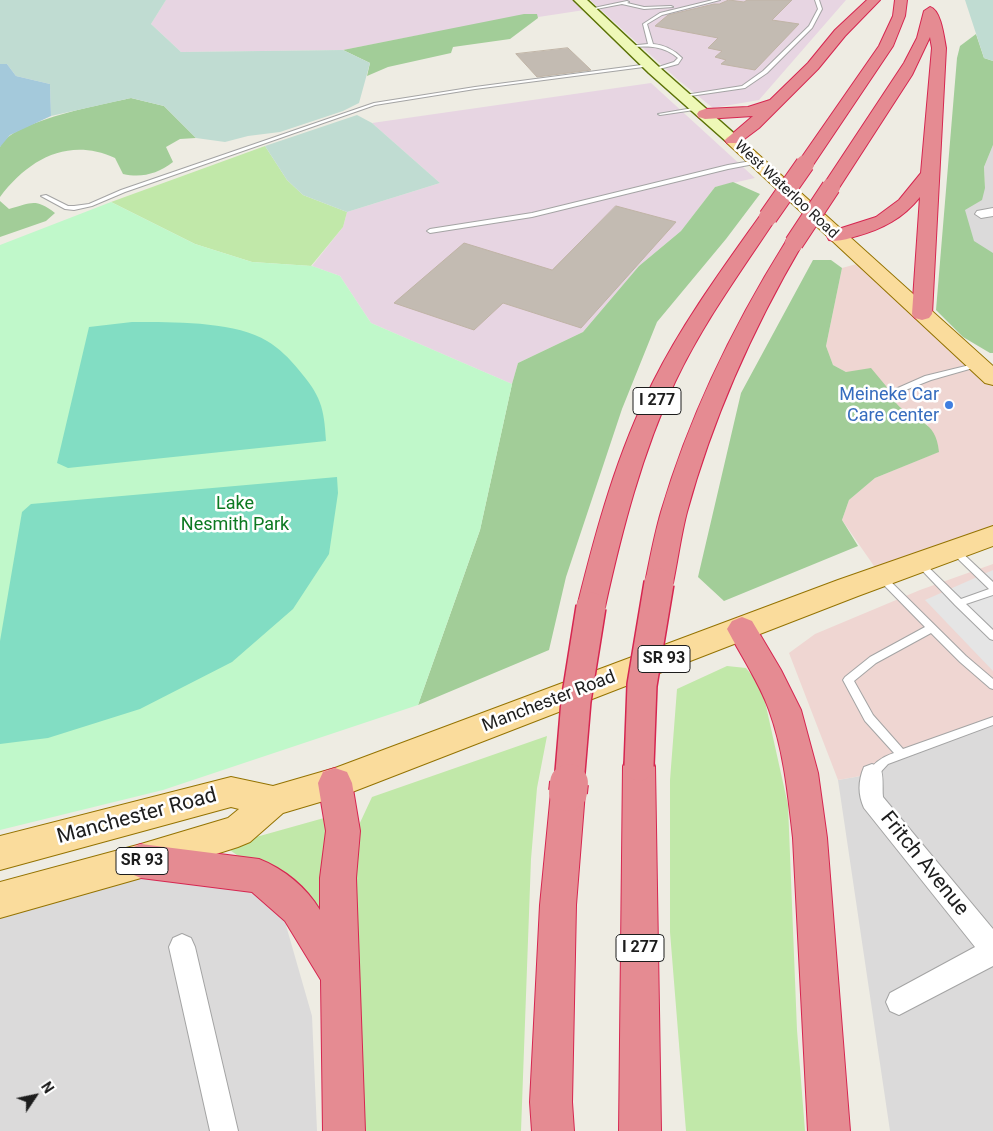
<!DOCTYPE html>
<style>
body{margin:0}
#map{position:relative;width:993px;height:1131px;overflow:hidden;background:#eeece3;font-family:Roboto,sans-serif}
canvas{display:block}
.north{position:absolute;left:10px;top:1071px;width:50px;height:50px;-webkit-text-stroke:4px #fff;paint-order:stroke;rotate:56deg;font-size:14px;font-weight:700;line-height:20px;text-align:center;color:#1d1d1d}
.north::after{content:'';display:block;margin:auto;width:18px;height:22px;background:#1d1d1d;clip-path:polygon(50% 0,100% 100%,50% 72%,0 100%)}
</style>
<div id="map">
<canvas width="993" height="1131"></canvas>
<div class="north">N</div>
</div>
<script>
const ctx = document.querySelector('canvas').getContext('2d');
ctx.lineJoin = 'round';
function paint(path, color) {
  ctx.fillStyle = color;
  ctx.fill(path, 'evenodd');
}
function trace(path, color, width, dash) {
  ctx.strokeStyle = color;
  ctx.lineWidth = width;
  ctx.lineCap = dash ? 'butt' : 'round';
  ctx.setLineDash(dash || []);
  ctx.stroke(path);
}
function drawText(font, color, halo, rows, align = 'center') {
  ctx.font = font + ' Roboto,sans-serif';
  ctx.lineWidth = 5;
  ctx.setLineDash([]);
  ctx.textBaseline = 'middle';
  ctx.strokeStyle = halo;
  ctx.fillStyle = color;
  for (const [text, x, y, turn = 0] of rows) {
    ctx.save();
    ctx.translate(x, y);
    ctx.rotate((+turn || 0) * Math.PI / 180);
    ctx.textAlign = isNaN(turn) ? turn : align;
    if (halo) ctx.strokeText(text, 0, 0);
    ctx.fillText(text, 0, 0);
    ctx.restore();
  }
}
paint(new Path2D(`
 M993 145V263L952 231 965 209 985 188 984 167Z
 M993 721V1131H890L838 780 872 774 877 766Z
 M141 861 275 887 312 1016 317 1131H0V900Z`), '#dbdada');
paint(new Path2D(`
 M864 262 993 378V536L881 576 842 520 849 500 875 478 938 452 927 423 908 415 894 401 886 386 846 372 833 365 826 346 842 268Z
 M993 564V721L884 761 872 774 838 780 789 653 815 634 920 590Z`), '#efd6d2');
paint(new Path2D(`
 M166 0H580L591 9 420 35 343 50 181 52 151 24Z
 M590 0H846L759 100 713 108 677 79Z
 M651 83 755 178 715 187 681 231 639 266 583 332 518 363 512 384 371 323 340 276 312 266 343 227 347 212 440 183 372 123Z`), '#e7d5e2');
paint(new Path2D(`
 M265 146 287 180 303 195 347 212 343 227 311 266 252 262 195 244 111 202Z
 M727 666 746 668 762 688 788 805 797 1030 805 1131H686L670 932V780L677 689Z
 M547 736 537 788 531 859 521 1131H364L360 978 350 900 351 842 372 797Z
 M324 818 327 844 323 915 224 846Z`), '#c1e8a9');
paint(new Path2D(`
 M524 14H537L538 18 510 39 453 47 451 53 388 67 367 76 370 63 343 50Z
 M976 34 984 58 993 61V145L984 167 985 188 982 200 965 210 974 241 993 253V353H990L963 337 936 310 957 58 960 46Z
 M131 98 164 106 196 138 180 139 166 147 173 162C157 174 142 178 123 174L115 158C68 137 29 159 0 197 0 187 0 155 0 147 10 121 105 104 131 98Z
 M733 182 760 194 726 239 657 322 622 409 566 577 549 650 418 705 480 530 512 384 518 363 583 332 639 266 681 231 715 187Z
 M0 201 9 209C32 203 35 198 55 213L46 221 0 237Z
 M813 260H831L842 268 826 346 833 365 846 372 871 368C876 374 881 380 886 386 889 392 891 398 896 403 915 424 936 418 939 452L875 478 849 500 842 520 858 546 724 601 698 577 741 393Z`), '#a2cd98');
paint(new Path2D(`
 M0 0H166L151 24 181 52 343 50 370 63 359 103 343 111 280 132 248 136 225 142 196 138 164 106 131 98 51 116 50 84 16 76 7 64H0Z
 M965 0H993V61L984 58Z
 M357 115 372 123 440 183 347 212 303 195 287 180 265 146Z`), '#c0dcd2');
paint(new Path2D(`
 M111 202 195 244 252 262 312 266 340 276 371 323 512 384 480 530 418 705 163 790 0 830V245Z`), '#c0f8ca');
paint(new Path2D(`
 M132 322C170 322 235 321 267 341 279 348 290 359 298 369 321 396 324 407 326 441L68 468 57 463 89 327Z
 M337 477 338 493 329 554 293 609 232 662 140 709 48 738 0 744V641L22 512 31 504Z`), '#82ddc3');
paint(new Path2D(`
 M993 570V671L925 600Z`), '#e5e5e5');
paint(new Path2D(`
 M0 64H7L16 76 50 84 51 116 10 135 0 147Z`), '#a4c9db');
const building = new Path2D(`
 M729 0 744 2 747 0H792L772 20 799 24 755 70 721 64 726 60 715 57 722 51 708 48 718 38 655 26 668 15 714 4H719Z
 M568 48 591 70 537 77 516 54Z
 M616 206 676 222 581 328 503 303 474 330 394 303 464 243 552 270Z`);
paint(building, '#c3bbb2');
trace(building, '#c0b4a6', 1);
const lane = new Path2D(`
 M713 0H720L662 15 647 24 653 44C665 45 674 50 682 58L678 64 652 71V69L674 62 678 58C663 45 648 46 630 47L628 46 648 44 643 24 660 13Z
 M815 0H819L822 9 812 28 767 73 745 88 683 97V96L685 95 742 86 763 71 809 26 818 9Z
 M627 1 629 2 627 3 644 7 671 6 673 7 644 9 622 4 591 10 589 9Z
 M649 64 651 65V66L475 89 375 105 125 192 92 206 74 210 65 209 41 196 46 195 68 206H74L89 204 121 190 374 103 475 87Z
 M699 107H701V109L660 115 658 114Z
 M757 160 759 161V163L728 169 532 217 430 233 427 231 430 229 532 213 728 165Z
 M978 363 980 364V366L931 380 898 393H895L891 391 925 376Z
 M954 547 957 548 993 582V595L966 604 993 630V640L990 639 955 605 915 563 916 561H922L961 599 989 589 951 552 950 550 951 548Z
 M881 574 884 575 966 656 993 679V689L990 688 960 662 931 633 876 663 854 681 873 715 903 749 993 717V725L888 764 876 777 872 779 868 777 867 774C873 763 882 757 894 753L865 721 843 680 845 677 870 657 925 627 878 579 877 577 878 575Z`);
const street = new Path2D(`
 M993 208V216L981 218 975 214 977 211Z
 M872 764 880 767C884 776 882 787 883 797L993 929V966L899 1015 890 1011 886 1002 890 993 975 947 864 808C858 795 858 781 864 767Z
 M182 934 191 938 195 947 238 1131H210L169 947 173 938Z`);
const secondary = new Path2D(`
 M574 0H587L659 67 738 137 741 140 738 143H728L649 73Z`);
const primary = new Path2D(`
 M733 135 739 137 993 366V385L985 383 727 143 725 140 727 137Z
 M993 526V546L858 596 347 794 283 813 250 842 238 847 141 878 0 918V882L141 844 228 818 239 809 231 807 0 870V836L231 777 273 786 335 768 838 580Z`);
const highway = new Path2D(`
 M867 0H880L845 36 818 69 759 128 739 143H727L725 140 753 116 705 119 699 117 697 114 699 111 705 109 748 107 770 100 808 63 835 30Z
 M895 0H907L905 16 893 46 811 168H799L797 164 879 46 893 16Z
 M930 7C941 10 944 37 946 48L932 314 929 318 922 320 915 318 912 314 920 197C903 218 883 229 857 236 847 239 839 242 829 240L827 236 829 232 876 217 899 200 921 173 932 48 930 37 912 75 837 191 831 192 825 191 822 187 904 63 917 38 924 11Z
 M768 212 774 213 777 217C741 271 703 323 675 382 642 453 622 530 605 607L601 615 591 618 581 615 577 607C596 530 617 453 653 382 683 322 723 268 762 213Z
 M794 237 801 239 803 243C753 328 713 417 687 512 681 535 678 559 673 583L669 590 659 594 649 590 645 583C650 559 654 536 661 512 689 417 732 328 785 243L787 239Z
 M742 617 752 621 781 670 801 710 818 773 827 838 850 1131H808L793 838C788 795 784 751 769 710 759 682 741 656 727 629L732 621Z
 M639 751 651 756 655 766 661 1131H619L623 766 627 756Z
 M335 768 347 772 352 783 360 831 356 878 365 1131H323L321 980 285 921 252 892 141 878 129 873 123 861 129 849 141 844 259 859C284 869 306 887 320 910V878L326 831 318 783 323 772Z
 M568 777 580 781 585 792 576 905 572 1102 574 1131H532L530 1102 540 905 551 792 556 781Z`);
trace(lane, '#a4a4a4', 2);
trace(street, '#a4a4a4', 2);
trace(secondary, '#5b7206', 3);
trace(primary, '#947302', 2);
trace(highway, '#d62650', 2);
paint(lane, '#fff');
paint(street, '#fff');
paint(secondary, '#eef8b7');
paint(primary, '#fadc9c');
paint(highway, '#e58b92');
const highwayBridgeFar2 = new Path2D(`
 M768 217 805 164
 M794 243 831 187`);
const highwayBridgeFar1 = new Path2D(`
 M639 766 642 685 659 583
 M569 784 576 701 591 607`);
const highwayBridge = new Path2D(`
 M568 792 569 783`);
trace(highwayBridgeFar2, '#d62650', 20, []);
trace(highwayBridgeFar1, '#d62650', 32, []);
trace(highwayBridge, '#d62650', 40, []);
trace(highwayBridgeFar2, '#e58b92', 18);
trace(highwayBridgeFar1, '#e58b92', 29);
trace(highwayBridge, '#e58b92', 38);
for (const [x, y, r, color] of [
 [949,405,5,"#3f7fe0"]
]) {
  const dot = new Path2D();
  dot.arc(x, y, r, 0, 2 * Math.PI);
  ctx.fillStyle = color;
  ctx.fill(dot);
  trace(dot, '#fff', 2);
}
drawText('15px', '#1d1d1d', '#fff', [
 ["West Waterloo Road",786,190,43]
]);
for (const [x, y, w] of [
 [657,401,48],
 [664,659,52],
 [142,861,52],
 [640,948,48]
]) {
  const box = new Path2D();
  box.roundRect(x - w / 2, y - 13.5, w, 27, 4);
  ctx.fillStyle = '#fff';
  ctx.fill(box);
  trace(box, '#1d1d1d', 1);
}
drawText('bold 16px', '#1d1d1d', null, [
 ["I 277",657,401],
 ["SR 93",664,659],
 ["SR 93",142,861],
 ["I 277",640,948]
]);
drawText('18px', '#366cbe', '#fff', [
 ["Meineke Car",939,395],
 ["Care center",939,416]
], 'right');
drawText('18px', '#0d7921', '#fff', [
 ["Lake",235,504],
 ["Nesmith Park",235,525]
]);
drawText('18px', '#1d1d1d', '#fff', [
 ["Manchester Road",549,702,-21]
]);
drawText('21px', '#1d1d1d', '#fff', [
 ["Manchester Road",137,817,-15],
 ["Fritch Avenue",924,864,51]
]);
</script>
